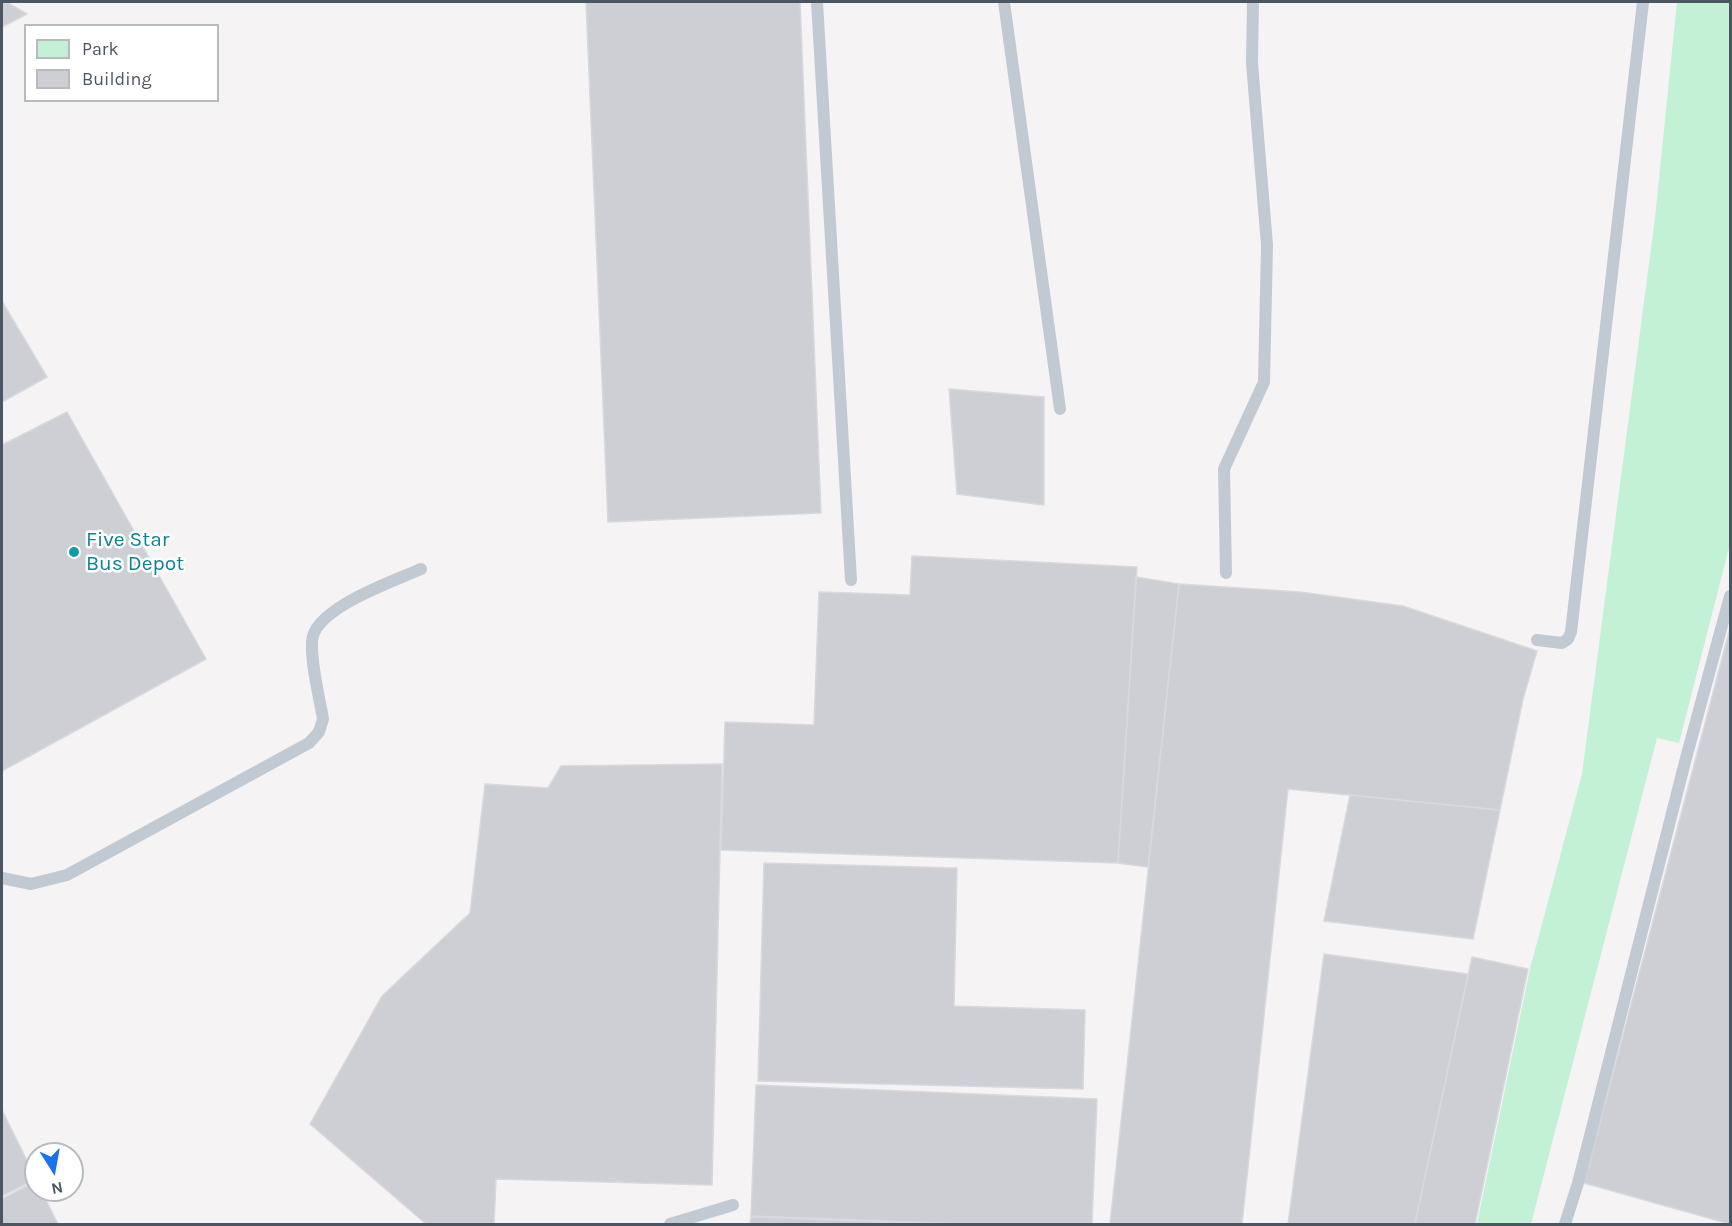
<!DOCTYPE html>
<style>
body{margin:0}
#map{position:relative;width:1732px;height:1226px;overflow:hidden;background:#f5f3f3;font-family:Karla,sans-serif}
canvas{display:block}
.frame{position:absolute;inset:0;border:3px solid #4a5661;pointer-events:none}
.legend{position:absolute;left:24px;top:24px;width:195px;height:78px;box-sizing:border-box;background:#fff;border:2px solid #b7bbc0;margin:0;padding:8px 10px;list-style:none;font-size:18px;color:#4a5661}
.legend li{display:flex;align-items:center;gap:12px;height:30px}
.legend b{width:30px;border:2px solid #b7bbc0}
.north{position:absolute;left:24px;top:1142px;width:60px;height:60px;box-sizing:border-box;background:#fff;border:2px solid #b7bbc0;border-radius:50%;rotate:169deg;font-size:16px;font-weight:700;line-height:24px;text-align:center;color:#4a5661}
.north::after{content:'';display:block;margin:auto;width:21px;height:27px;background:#1a73e8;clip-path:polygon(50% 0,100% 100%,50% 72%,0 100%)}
</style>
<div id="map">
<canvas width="1732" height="1226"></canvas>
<div class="frame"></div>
<ul class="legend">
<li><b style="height:16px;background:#c3f1d5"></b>Park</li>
<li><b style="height:16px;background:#cdcfd5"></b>Building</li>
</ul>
<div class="north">N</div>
</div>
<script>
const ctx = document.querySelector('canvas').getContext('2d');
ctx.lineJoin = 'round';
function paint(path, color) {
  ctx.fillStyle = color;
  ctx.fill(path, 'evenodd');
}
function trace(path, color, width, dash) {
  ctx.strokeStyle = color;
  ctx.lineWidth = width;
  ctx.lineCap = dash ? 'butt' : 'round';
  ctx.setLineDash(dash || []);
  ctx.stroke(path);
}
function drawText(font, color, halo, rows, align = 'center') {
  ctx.font = font + ' Karla,sans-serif';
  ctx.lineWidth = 5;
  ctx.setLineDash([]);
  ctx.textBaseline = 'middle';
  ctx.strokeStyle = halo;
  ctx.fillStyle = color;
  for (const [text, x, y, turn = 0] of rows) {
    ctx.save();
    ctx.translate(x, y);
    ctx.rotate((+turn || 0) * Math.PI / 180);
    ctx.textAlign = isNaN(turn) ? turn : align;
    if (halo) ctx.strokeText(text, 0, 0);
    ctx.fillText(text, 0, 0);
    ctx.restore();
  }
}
paint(new Path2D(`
 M1677 2H1730V544L1679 743 1657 738 1531 1224H1477L1530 969 1582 774 1655 218Z`), '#c3f1d5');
const building = new Path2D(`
 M2 2H6L27 14 2 27Z
 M586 2H800L821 513 608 522Z
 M2 301 47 377 2 402Z
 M949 389 1044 397V505L957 494Z
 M67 412 206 659 2 771V445Z
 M912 556 1137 567 1118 863 721 850 725 722 814 725 819 592 910 595Z
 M1136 577 1179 584 1148 867 1118 863Z
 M1179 584 1300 592 1403 606 1537 651 1523 699 1500 810 1288 789 1242 1224H1110Z
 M1730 628V1224L1584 1183Z
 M722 764 712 1185 496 1179 494 1224H426L310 1124 382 996 470 913 485 784 548 788 561 766Z
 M1350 795 1500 810 1473 939 1324 921Z
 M764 863 957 868 954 1006 1085 1010 1083 1089 758 1081Z
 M1324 954 1468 974 1415 1224H1288Z
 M1472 957 1528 969 1475 1224H1415Z
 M756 1085 1097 1099 1092 1224H969L751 1216Z
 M2 1110 36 1179 2 1196Z
 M36 1181V1190H41L58 1224H2V1199Z
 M751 1217 936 1224H750Z`);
paint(building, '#cdcfd5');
trace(building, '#d7d9de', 1.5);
trace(new Path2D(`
 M817 2 851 580
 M1004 2 1060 409
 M1226 573 1224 469 1264 382 1267 245 1252 63 1253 2
 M1537 640 1562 643 1568 639 1571 632 1643 2
 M2 878 31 884 67 875 309 743 319 732 323 719C319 695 311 666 312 641 314 608 394 581 421 569
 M670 1224 733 1205
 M1565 1224 1578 1183 1685 762 1730 596`), '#c1cad2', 12);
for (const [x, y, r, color] of [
 [74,552,6,"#0f9aa8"]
]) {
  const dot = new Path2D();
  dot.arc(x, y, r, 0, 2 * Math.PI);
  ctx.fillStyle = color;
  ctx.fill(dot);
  trace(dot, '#fff', 2);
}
drawText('21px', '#0d838f', '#fff', [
 ["Five Star",86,540],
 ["Bus Depot",86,564]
], 'left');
</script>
